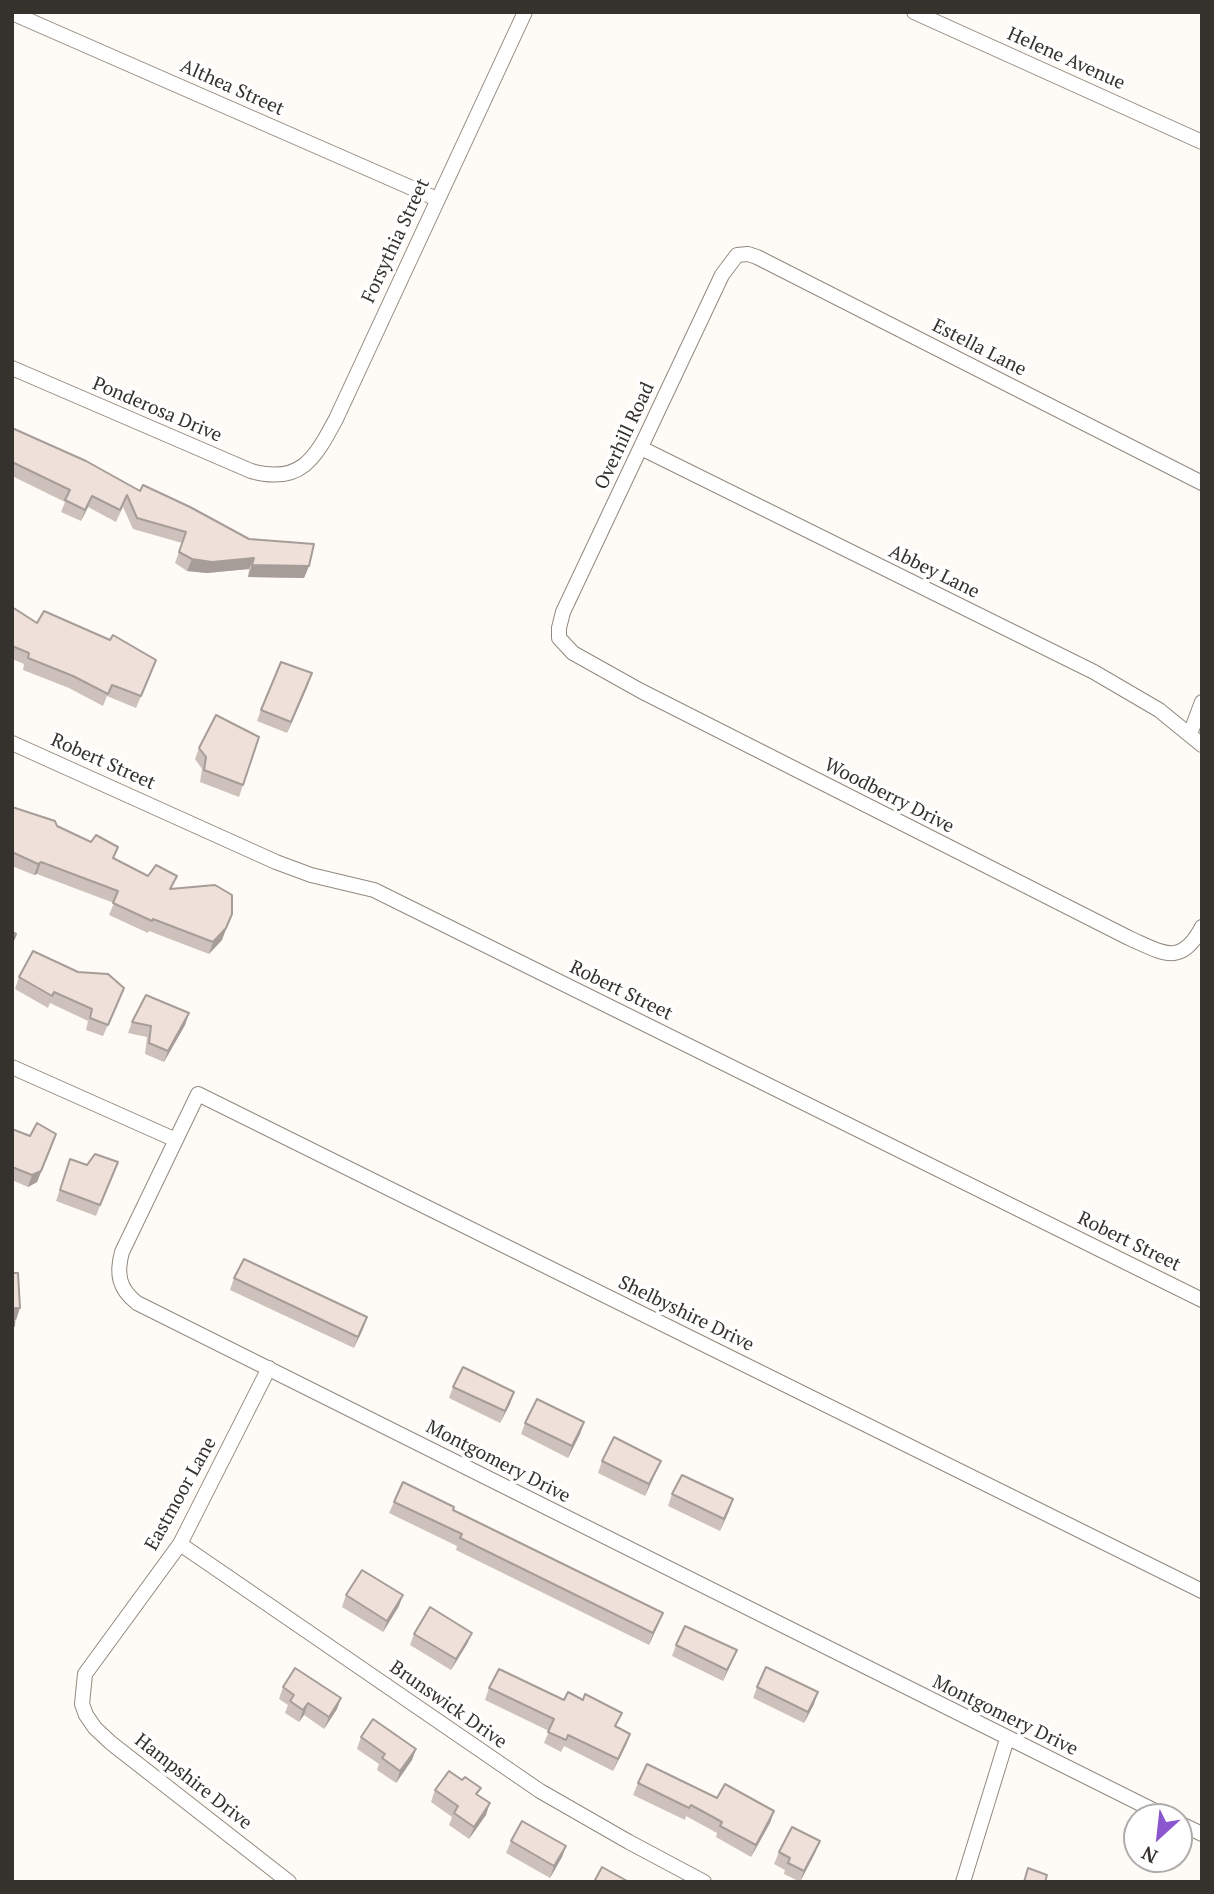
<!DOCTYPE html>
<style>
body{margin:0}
#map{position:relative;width:1214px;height:1894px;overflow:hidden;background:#fefaf5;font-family:"PT Serif",serif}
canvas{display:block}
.frame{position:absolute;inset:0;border:14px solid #35322d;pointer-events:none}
.north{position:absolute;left:1123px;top:1803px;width:70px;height:70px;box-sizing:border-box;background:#fff;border:2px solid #aeadab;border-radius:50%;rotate:207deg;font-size:19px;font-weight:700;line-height:28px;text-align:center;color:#35322d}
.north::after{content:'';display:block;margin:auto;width:24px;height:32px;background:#8b57cf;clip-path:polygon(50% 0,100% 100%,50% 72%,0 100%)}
</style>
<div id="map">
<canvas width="1214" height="1894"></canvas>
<div class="frame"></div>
<div class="north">N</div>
</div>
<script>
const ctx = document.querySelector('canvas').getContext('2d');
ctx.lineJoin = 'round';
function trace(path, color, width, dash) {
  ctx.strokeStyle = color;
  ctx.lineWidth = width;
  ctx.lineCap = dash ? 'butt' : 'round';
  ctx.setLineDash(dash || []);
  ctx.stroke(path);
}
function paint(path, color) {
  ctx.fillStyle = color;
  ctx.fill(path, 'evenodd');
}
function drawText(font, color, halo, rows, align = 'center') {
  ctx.font = font + ' "PT Serif",serif';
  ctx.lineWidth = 7;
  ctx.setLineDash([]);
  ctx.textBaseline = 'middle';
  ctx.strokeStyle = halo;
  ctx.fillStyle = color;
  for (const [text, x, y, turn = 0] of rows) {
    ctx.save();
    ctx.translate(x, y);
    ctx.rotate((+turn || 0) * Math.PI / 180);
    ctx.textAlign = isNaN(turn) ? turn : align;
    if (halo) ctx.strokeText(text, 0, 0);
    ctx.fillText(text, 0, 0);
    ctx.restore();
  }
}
const minor = new Path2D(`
 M914 12 1202 142
 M12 13 437 199
 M12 368 251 471C301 485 315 458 336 419L525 12
 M641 448 1094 672 1159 710 1202 745
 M1202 483 757 257 748 254 737 255 722 275 563 612 559 628V638L573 653 641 691 1129 938C1163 953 1181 967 1202 927
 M1190 734 1202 702
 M12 743 276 862 311 875 374 890 1202 1300
 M12 1067 176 1140
 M269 1368 180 1544 85 1674 82 1704 86 1715 95 1728 111 1743 289 1882
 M180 1544 540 1791 629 1842 704 1882
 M1167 1817 137 1303C119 1289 116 1274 122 1252L198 1094 1202 1591
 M1179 1823 1202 1834
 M963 1882 1007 1739`);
trace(minor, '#92897e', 16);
trace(minor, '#fff', 14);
paint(new Path2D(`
 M12 428 140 491 249 539 309 566 304 578 248 577 249 569 207 573 187 571 175 563 182 543 133 529 123 507 116 522 88 507 81 521 61 512 65 502 12 476Z
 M12 607 37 623 152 671 136 708 107 696 103 706 69 688 23 670 24 664 12 659Z
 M308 685 287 733 257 721 261 710Z
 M199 748 243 785 239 797 200 782 202 769 195 759Z
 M12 807 91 842 118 847 114 858 172 889 222 940 209 954 149 931 148 933 109 915 114 903 37 874 34 875 12 866Z
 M19 977 119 1000 103 1036 86 1030 88 1021 50 1003 48 1008 15 989Z
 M189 1013 185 1025 164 1062 145 1054 147 1037 128 1033 132 1022Z
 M12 1129 52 1146 37 1182 28 1187 12 1180Z
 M70 1159 113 1173 96 1216 56 1201Z
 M234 1278 367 1317 354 1348 230 1290Z
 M453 1387 510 1404 500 1423 449 1398Z
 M584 1422 580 1434 568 1458 521 1434 525 1423Z
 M602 1461 656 1472 645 1496 598 1473Z
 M672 1494 733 1499 720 1531 668 1506Z
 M394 1502 453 1511 658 1625 649 1645 456 1550 457 1546 389 1513Z
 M346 1595 399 1606 383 1632 342 1607Z
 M472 1633 467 1644 451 1670 410 1645 414 1634Z
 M676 1645 737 1650 723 1681 672 1656Z
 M283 1687 341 1698 337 1709 324 1729 304 1715 299 1722 285 1713 288 1705 279 1699Z
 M757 1687 814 1704 804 1723 753 1698Z
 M489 1688 630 1734 626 1745 613 1771 564 1746 561 1752 544 1743 549 1731 485 1700Z
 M361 1737 416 1749 412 1760 396 1783 377 1770 379 1764 357 1749Z
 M638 1783 717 1798 774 1811 770 1823 751 1857 716 1837 717 1833 686 1816 685 1820 633 1795Z
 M435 1790 478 1795 486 1815 469 1839 449 1825 452 1817 431 1802Z
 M511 1841 566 1846 562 1857 550 1878 506 1853Z
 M820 1841 815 1853 800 1882 784 1874 785 1870 774 1864 779 1852Z`), '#cec1bb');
paint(new Path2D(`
 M92 496 88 507 81 521 85 510Z
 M254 558 249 569 207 573 187 571 192 559Z
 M252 565 309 566 304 578 248 577Z
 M312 673 308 685 287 733 291 722Z
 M41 862 37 874 34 875 38 864Z
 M232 914 222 940 209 954 213 942Z
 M189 1013 185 1025 164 1062 168 1051Z
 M56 1134 37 1182 28 1187 32 1175Z
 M15 1308H20L16 1320H12Z
 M367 1317 363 1329 354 1348 358 1337Z
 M514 1392 510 1404 500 1423 505 1411Z
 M584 1422 580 1434 568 1458 572 1446Z
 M661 1461 656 1472 645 1496 649 1484Z
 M733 1499 729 1511 720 1531 724 1519Z
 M403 1595 399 1606 383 1632 387 1621Z
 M663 1613 658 1625 649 1645 653 1633Z
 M472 1633 467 1644 451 1670 456 1659Z
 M737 1650 732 1662 723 1681 727 1670Z
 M818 1692 814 1704 804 1723 808 1712Z
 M341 1698 337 1709 324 1729 329 1717Z
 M308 1703 304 1715 299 1722 303 1710Z
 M630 1734 626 1745 613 1771 618 1759Z
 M416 1749 412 1760 396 1783 400 1771Z
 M490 1803 486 1815 469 1839 474 1827Z
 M774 1811 770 1823 751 1857 756 1845Z
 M820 1841 815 1853 800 1882 804 1871Z
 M566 1846 562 1857 550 1878 554 1866Z`), '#a79d98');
const building = new Path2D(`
 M12 428 86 461 140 491 143 485 190 507 249 539 314 544 309 566 252 565 254 558 212 562 192 559 179 552 186 532 137 518 127 495 120 510 92 496 85 510 65 500 70 490 12 462Z
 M12 607 37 623 44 611 110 640 113 635 156 660 141 696 112 685 108 694 73 676 28 658 29 653 12 646Z
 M281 662 312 673 291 722 261 710Z
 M216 715 259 737 243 785 204 770 206 757 199 748Z
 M12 807 55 821 57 826 91 842 96 835 118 847 113 858 148 876 156 865 177 876 170 889 215 885 232 895V914L226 928 213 942 153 919 152 921 113 903 118 891 41 862 38 864 12 852Z
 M12 932 16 934 12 943Z
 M33 951 78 972 108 974 124 988 108 1025 90 1018 92 1009 54 992 52 996 19 977Z
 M146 995 189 1013 168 1051 149 1043 151 1026 132 1022Z
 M37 1123 56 1134 41 1171 32 1175 12 1167V1129L30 1136Z
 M95 1154 118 1162 100 1205 60 1190 70 1159 87 1165Z
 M244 1259 367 1317 358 1337 234 1278Z
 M12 1273H18L20 1308H15L14 1326H12Z
 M463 1367 514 1392 505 1411 453 1387Z
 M537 1399 584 1422 572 1446 525 1423Z
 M614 1437 661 1461 649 1484 602 1461Z
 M682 1475 733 1499 724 1519 672 1494Z
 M403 1482 454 1507 453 1510 663 1613 653 1633 460 1538 462 1534 394 1502Z
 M362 1570 403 1595 387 1621 346 1595Z
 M430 1607 472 1633 456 1659 414 1634Z
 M685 1626 737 1650 727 1670 676 1645Z
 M766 1667 818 1692 808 1712 757 1687Z
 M295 1668 341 1698 329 1717 308 1703 303 1710 290 1701 294 1695 283 1687Z
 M499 1669 564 1700 568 1692 583 1700 585 1694 622 1713 615 1726 630 1734 618 1759 568 1735 566 1740 548 1732 554 1719 489 1688Z
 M373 1719 416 1749 400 1771 382 1758 385 1754 361 1737Z
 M647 1764 717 1798 725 1784 774 1811 756 1845 720 1826 722 1822 691 1805 689 1808 638 1783Z
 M449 1771 462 1780 465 1777 481 1788 476 1794 490 1803 474 1827 454 1813 458 1806 435 1790Z
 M522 1821 566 1846 554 1866 511 1841Z
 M792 1827 820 1841 804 1871 788 1863 790 1858 779 1852Z
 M602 1867 629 1882H594Z
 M1028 1868 1047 1875 1045 1882H1024Z`);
paint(building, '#efe0d9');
trace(building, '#a79d98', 2);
drawText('19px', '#35322d', '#fff', [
 ["Helene Avenue",1066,59,24],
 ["Althea Street",232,88,24],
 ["Forsythia Street",396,241,-65],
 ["Estella Lane",979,348,27],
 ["Ponderosa Drive",157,410,23],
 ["Overhill Road",625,436,-65],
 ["Abbey Lane",934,572,26],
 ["Robert Street",103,762,24],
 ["Woodberry Drive",889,796,27],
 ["Robert Street",621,991,26],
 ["Robert Street",1129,1242,26],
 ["Shelbyshire Drive",686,1314,26],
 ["Montgomery Drive",498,1462,27],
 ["Eastmoor Lane",181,1494,-61],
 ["Brunswick Drive",448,1705,35],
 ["Montgomery Drive",1005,1716,26],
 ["Hampshire Drive",193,1782,38]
]);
</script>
